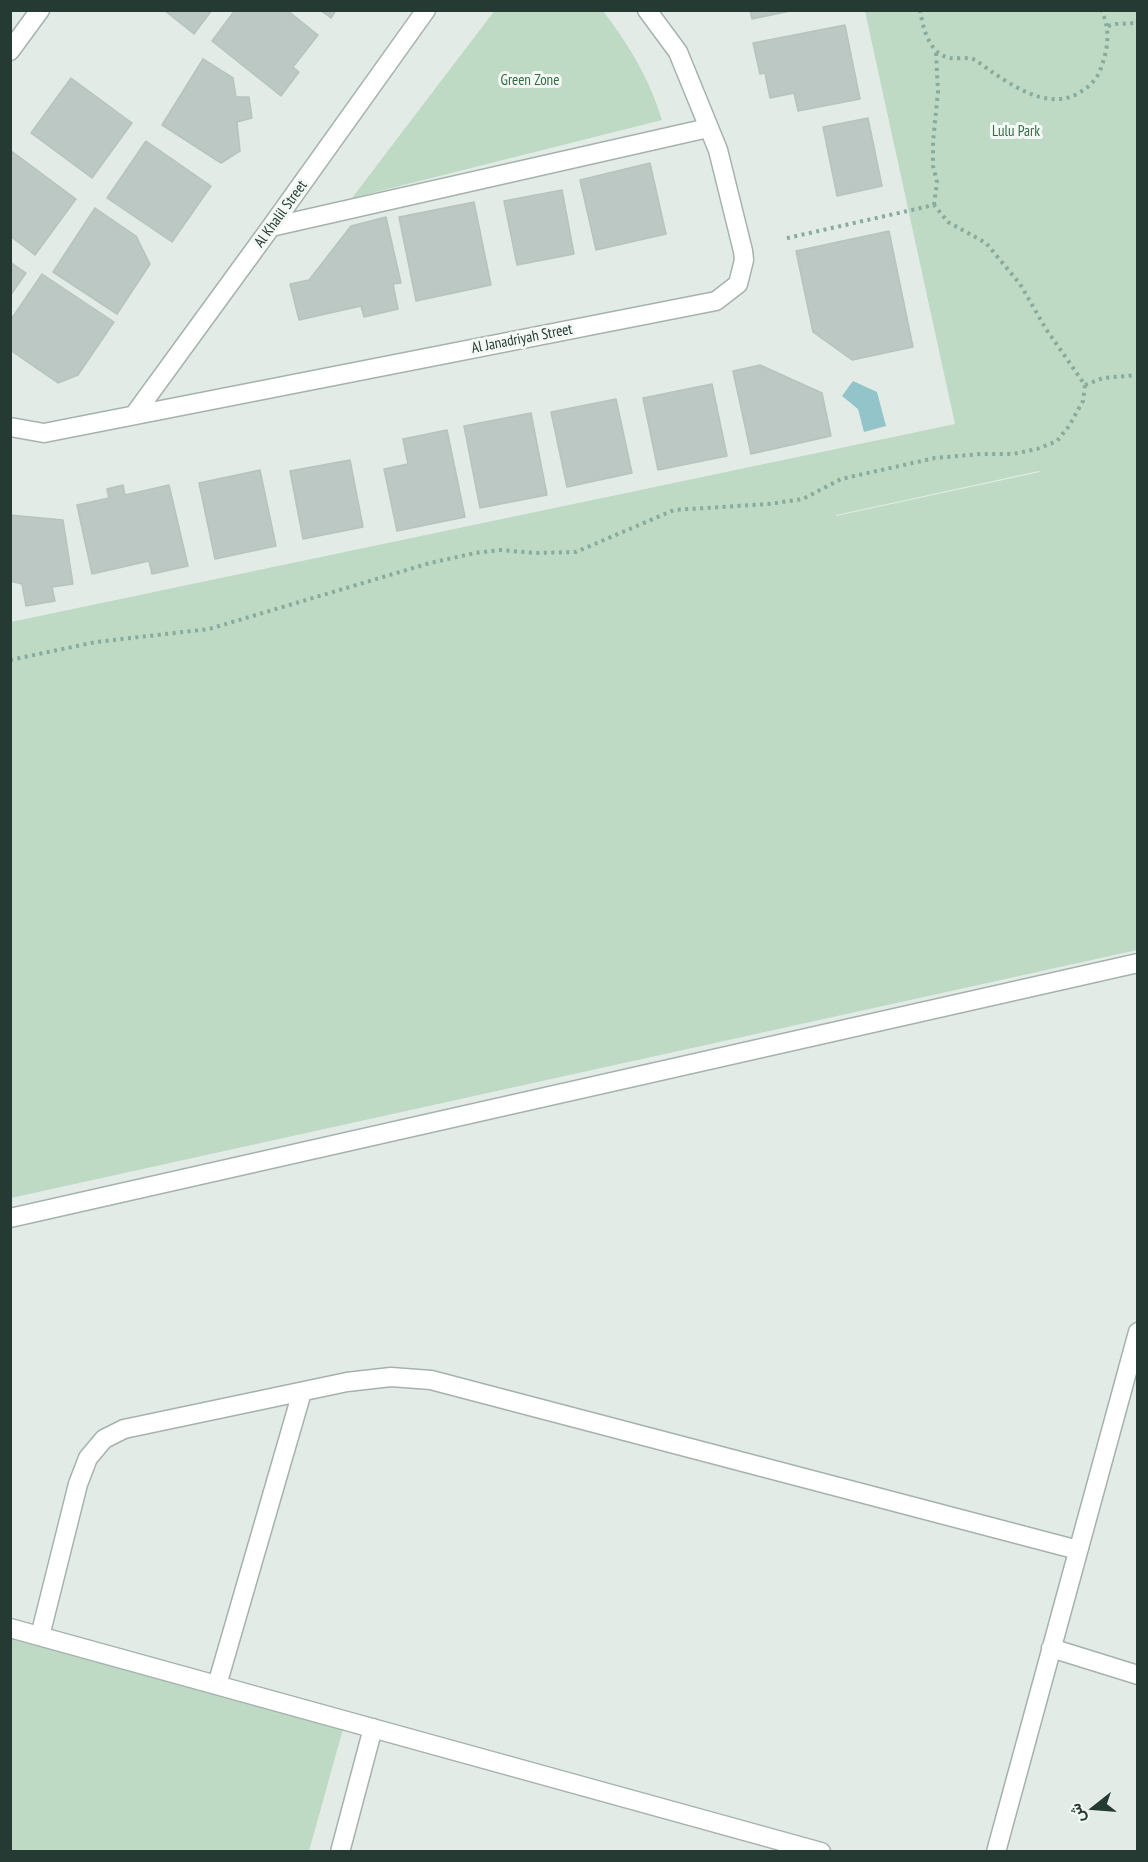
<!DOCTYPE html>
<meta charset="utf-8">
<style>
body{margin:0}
#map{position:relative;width:1148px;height:1862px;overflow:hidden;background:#e3ebe7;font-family:"PT Sans Narrow",Vazirmatn,sans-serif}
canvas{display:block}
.frame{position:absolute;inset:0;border:12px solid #253a33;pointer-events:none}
.north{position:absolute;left:1064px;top:1778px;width:60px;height:60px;-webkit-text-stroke:4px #f3f8f5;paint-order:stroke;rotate:253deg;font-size:16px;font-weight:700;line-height:24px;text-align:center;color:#253a33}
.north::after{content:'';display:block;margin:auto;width:21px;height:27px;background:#253a33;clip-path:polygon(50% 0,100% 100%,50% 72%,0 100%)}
</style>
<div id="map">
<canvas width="1148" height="1862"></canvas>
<div class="frame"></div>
<div class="north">ش</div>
</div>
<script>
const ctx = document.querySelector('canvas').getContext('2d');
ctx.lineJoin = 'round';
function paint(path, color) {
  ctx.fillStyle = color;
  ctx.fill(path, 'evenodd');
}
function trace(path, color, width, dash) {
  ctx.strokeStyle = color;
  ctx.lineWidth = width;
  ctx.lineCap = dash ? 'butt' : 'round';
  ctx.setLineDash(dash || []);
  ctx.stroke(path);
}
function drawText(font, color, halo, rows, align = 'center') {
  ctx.font = font + ' "PT Sans Narrow",sans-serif';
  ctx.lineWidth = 6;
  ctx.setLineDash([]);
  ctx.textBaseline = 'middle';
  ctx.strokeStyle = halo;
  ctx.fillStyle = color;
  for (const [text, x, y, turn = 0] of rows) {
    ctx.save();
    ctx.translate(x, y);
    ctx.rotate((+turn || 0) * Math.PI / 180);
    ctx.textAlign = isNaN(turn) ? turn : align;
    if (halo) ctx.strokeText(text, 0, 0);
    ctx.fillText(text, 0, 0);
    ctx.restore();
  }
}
paint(new Path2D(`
 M495 10 603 11C628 43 650 80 662 120L352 198Z
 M865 11H1137V950L11 1198V622L955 424ZM1039 471 1040 472 836 516V515Z
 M10 1636 343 1729 309 1851H11Z`), '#bed9c4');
paint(new Path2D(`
 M853 381 877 392 886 426 864 432 858 409 842 396Z`), '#92c4c9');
const building = new Path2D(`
 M164 10H212L194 34Z
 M235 10H287L318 35 293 67 299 72 281 96 212 41Z
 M320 10H336L331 18Z
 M750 10H795L752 19Z
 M845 25 860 99 798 111 794 93 770 98 765 73 760 74 753 43Z
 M203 59 233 78 236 97H249L252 118 237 122 240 151 221 163 162 125Z
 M71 78 132 123 92 178 31 133Z
 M868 118 882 186 837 196 823 127Z
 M146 141 211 186 172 242 107 198Z
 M10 150 76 199 35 255 10 236Z
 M650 163 666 234 596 250 580 180Z
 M562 190 574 254 517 265 504 201Z
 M474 202 491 285 416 301 399 217Z
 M95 208 136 236 150 264 117 314 53 272Z
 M386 217 401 283 393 284 398 309 364 317 361 306 299 320 290 284 309 280 351 226Z
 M889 231 913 347 852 360 813 332 796 251Z
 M10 262 26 273 10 296Z
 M42 274 114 322 78 375 58 383 10 350V321Z
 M760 365 822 393 831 436 751 454 733 371Z
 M712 384 727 456 658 470 643 398Z
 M616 399 632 473 567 487 551 412Z
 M531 413 547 495 480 508 464 426Z
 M447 430 465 517 397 531 384 469 408 464 403 439Z
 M350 460 363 527 303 539 290 471Z
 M260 470 276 546 215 559 199 483Z
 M123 485 125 495 169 485 188 566 152 574 149 561 92 574 77 505 109 498 107 489Z
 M10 515 63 520 73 584 52 587 55 601 26 606 22 584 10 581Z`);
paint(building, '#bcc8c3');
trace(building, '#b6c4bd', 1.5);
const minor = new Path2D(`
 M10 51 40 10
 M271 227 708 128
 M134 415 271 227 426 10
 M10 427 44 433 716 301 738 284 744 260 743 251 718 150 678 52 647 10
 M10 1218 1138 963
 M10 1628 821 1852
 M40 1636 78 1484 88 1458 104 1439 124 1429 347 1382 391 1377 431 1380 1078 1550
 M1051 1648 1138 1675
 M217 1685 302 1392
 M340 1852 373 1728
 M996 1852 1138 1332`);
trace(minor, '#a6b2ad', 21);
trace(new Path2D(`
 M920 10C923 28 929 54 950 58 957 59 966 57 973 59 979 62 986 68 992 72 1016 88 1048 109 1077 94 1088 88 1097 80 1101 68 1108 49 1111 29 1101 10
 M1108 26 1116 24 1138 23
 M934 205 937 182 933 166V142L938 92 936 52
 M1085 385 1103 378 1138 375
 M10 660 96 642 209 629 430 563 475 553 500 550 536 553 576 552 674 510 769 504 803 499 841 479 935 458 981 454H1013L1037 449 1057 441 1069 426 1083 401 1085 385 1046 329 1020 284 986 243 948 222 934 205 783 239`), '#87ab9d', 4, [3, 4.5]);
trace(minor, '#fff', 18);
drawText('15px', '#346c46', '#f3f8f5', [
 ["Green Zone",530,81],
 ["Lulu Park",1016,132]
]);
drawText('15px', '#253a33', '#f3f8f5', [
 ["Al Khalil Street",281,214,-54],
 ["Al Janadriyah Street",522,339,-11]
]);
</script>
